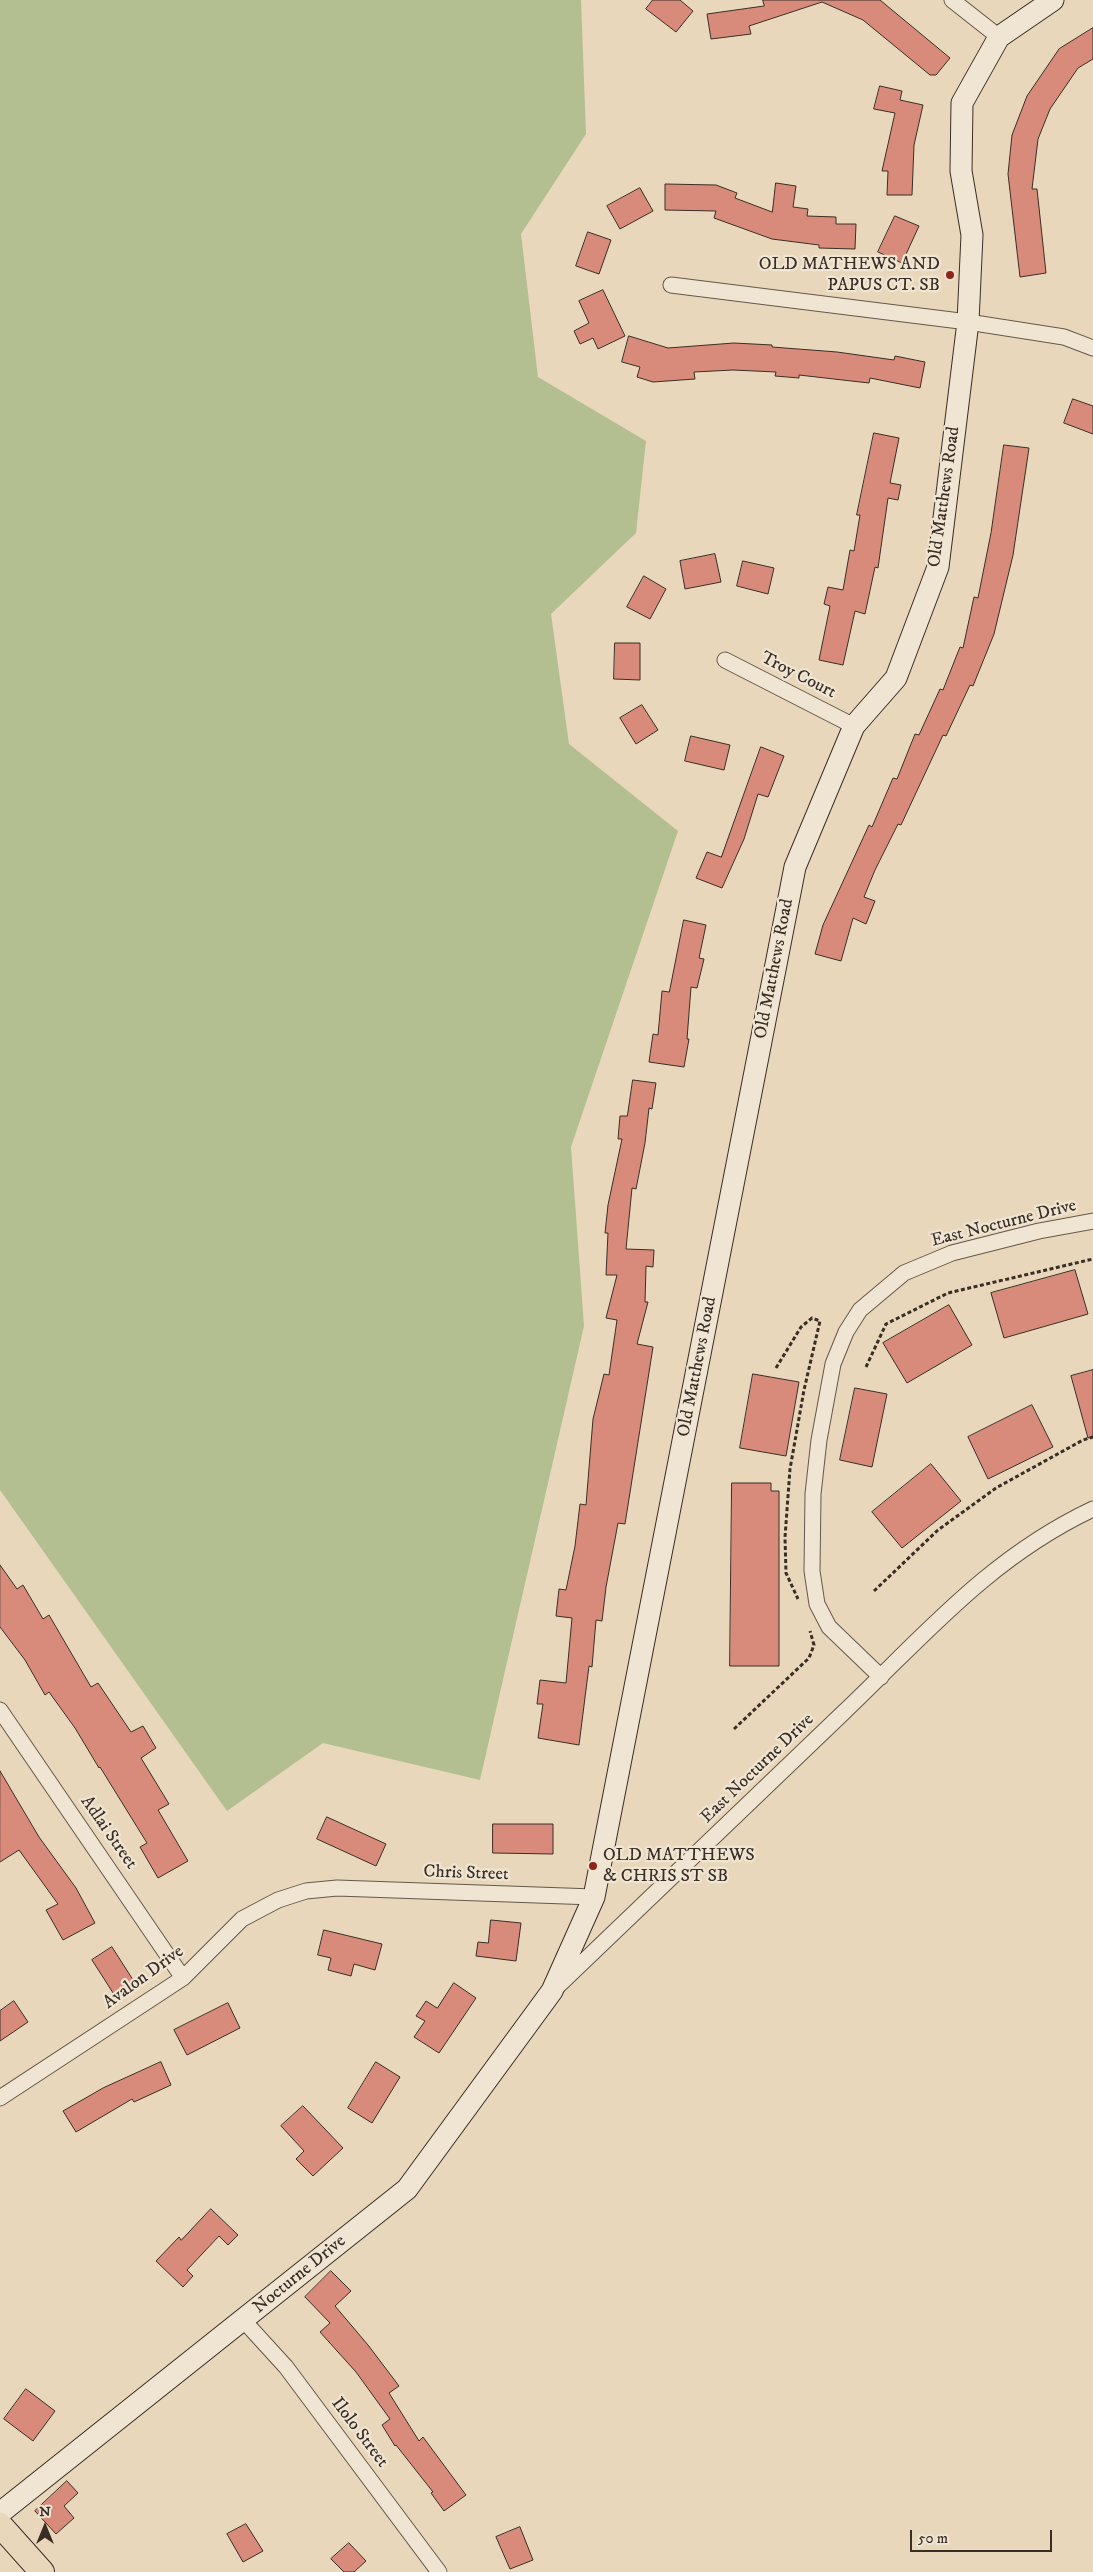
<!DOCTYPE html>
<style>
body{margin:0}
#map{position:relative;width:1093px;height:2572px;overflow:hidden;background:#e8d7ba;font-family:"IM FELL DW Pica",serif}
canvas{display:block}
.north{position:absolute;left:20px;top:2502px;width:50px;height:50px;-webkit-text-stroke:4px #f0e5d2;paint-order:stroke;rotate:0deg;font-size:14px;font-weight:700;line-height:20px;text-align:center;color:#392e26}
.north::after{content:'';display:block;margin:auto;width:18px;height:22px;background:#392e26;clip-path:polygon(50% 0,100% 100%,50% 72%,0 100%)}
.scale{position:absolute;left:910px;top:2530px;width:142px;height:22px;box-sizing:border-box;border:2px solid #392e26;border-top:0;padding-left:6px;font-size:15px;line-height:18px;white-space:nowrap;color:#392e26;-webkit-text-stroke:4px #f0e5d2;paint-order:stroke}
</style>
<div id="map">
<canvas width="1093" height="2572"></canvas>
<div class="north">N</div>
<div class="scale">50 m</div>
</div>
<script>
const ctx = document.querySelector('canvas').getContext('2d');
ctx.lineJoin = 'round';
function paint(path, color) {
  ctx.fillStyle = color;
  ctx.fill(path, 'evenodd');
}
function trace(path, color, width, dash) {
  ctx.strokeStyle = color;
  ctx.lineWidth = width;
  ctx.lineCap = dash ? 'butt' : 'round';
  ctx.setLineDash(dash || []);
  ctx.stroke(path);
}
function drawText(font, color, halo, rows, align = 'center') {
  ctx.font = font + ' "IM FELL DW Pica",serif';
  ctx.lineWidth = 4.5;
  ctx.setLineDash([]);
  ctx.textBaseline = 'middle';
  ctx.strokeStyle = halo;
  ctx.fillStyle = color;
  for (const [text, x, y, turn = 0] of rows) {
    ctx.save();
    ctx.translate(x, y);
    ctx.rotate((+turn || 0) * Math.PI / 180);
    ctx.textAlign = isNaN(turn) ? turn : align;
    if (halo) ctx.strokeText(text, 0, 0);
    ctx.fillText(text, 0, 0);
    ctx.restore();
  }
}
paint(new Path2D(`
 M0 0H581L586 134 521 234 538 377 646 441 636 533 551 614 569 744 678 831 571 1147 584 1326 480 1780 323 1743 227 1811 0 1490Z`), '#b4bf91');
const building = new Path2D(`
 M653 0H680L693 11 676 32 646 9Z
 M763 0H880L950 58 936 75H930L863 20 822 2 749 26 751 34 711 39 707 14 764 6Z
 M1093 28V59L1078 68 1050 109 1038 139 1032 189H1037L1046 273 1020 277 1008 174 1012 135 1027 96 1059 49Z
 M880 86 902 91 900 100 923 105 914 145 912 195H887L888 171H882L895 113 874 109Z
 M776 183 796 186 793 207 808 209 807 216 836 217V224H856L855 249 819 248V245L772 239 714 218 716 211 665 210V184L716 185 737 193 735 198 772 212Z
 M640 188 653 211 620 229 607 206Z
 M895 216 919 226 902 263 878 252Z
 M588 232 611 240 599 274 576 266Z
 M603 290 625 336 598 349 593 338 580 344 574 331 589 323 579 301Z
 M629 336 668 348 734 343 772 345V347L837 352 894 360 895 356 925 362 920 388 870 378 869 383 799 375V378L775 376 776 372 733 370 694 372 695 379 653 382 637 377 640 367 622 362Z
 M1073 399 1093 406V434L1064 423Z
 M874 433 899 438 890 483 901 485 898 500 888 498 878 568 875 567 865 614 855 611 843 665 819 660 830 606 824 604 828 587 843 590 850 550 854 551 860 515H857Z
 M1004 445 1029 448 1013 555 994 634 973 686 970 685 946 736 943 735 901 825 898 824 875 870 864 897 875 901 866 924 853 918 841 961 815 954 823 925 869 825 872 827 893 778 897 779 915 734 919 735 940 689 943 690 960 647 963 648 974 597 978 598 991 533Z
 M715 554 721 582 685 589 680 561Z
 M743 561 774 568 768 594 737 586Z
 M644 576 666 589 650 619 627 607Z
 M615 643H640V680L614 679Z
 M642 705 658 730 636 744 620 718Z
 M691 736 730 745 724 770 685 761Z
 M761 747 784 756 768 797 758 794 744 839 722 888 696 878 707 852 721 857Z
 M684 920 706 925 699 958 704 959 697 988 691 987 687 1039H689L684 1067 649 1062 653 1034 658 1035 662 991 669 992Z
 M633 1080 656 1083 652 1109 649 1108 645 1143 636 1189 632 1188 626 1249 654 1250 653 1267 646 1266 645 1302H648L637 1344 653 1347 625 1524 618 1523 606 1587 602 1621 596 1620 592 1667 589 1666 579 1745 538 1738 543 1704H537L540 1680 566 1683 572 1618 556 1616 559 1589 566 1590 575 1546 580 1504 586 1505 593 1419 604 1374 609 1375 617 1320 606 1318 617 1275H606L608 1233H605L608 1205 622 1139H618L620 1116H627Z
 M1075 1270 1088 1314 1004 1338 991 1293Z
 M949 1305 972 1345 907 1383 883 1343Z
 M1093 1370V1437L1088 1438 1071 1376Z
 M753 1374 799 1382 786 1456 740 1448Z
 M855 1388 887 1394 872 1467 840 1460Z
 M1032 1405 1053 1447 988 1479 968 1437Z
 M931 1464 961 1501 902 1548 872 1512Z
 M732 1483H771V1491H779V1666H730Z
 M0 1565 17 1589 23 1585 43 1619 49 1615 91 1687 98 1683 131 1732 143 1726 156 1748 141 1758 169 1804 158 1810 188 1861 158 1878 140 1847 147 1843 100 1767 99 1768 75 1728 49 1692 45 1695 25 1660 0 1627Z
 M0 1771 39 1837 76 1888 95 1923 63 1940 46 1910 58 1904 19 1850 0 1862Z
 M327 1817 386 1844 376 1866 317 1839Z
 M493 1824H553V1854L493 1853Z
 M491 1920 521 1923 516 1961 476 1956 478 1942 488 1943Z
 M324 1930 382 1944 375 1970 354 1964 351 1976 328 1970 331 1958 318 1955Z
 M112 1947 135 1983 115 1996 92 1960Z
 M454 1983 476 1998 439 2053 414 2037 425 2021 416 2016 426 2001 437 2008Z
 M14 2001 28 2022 0 2041V2011Z
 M228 2003 240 2028 187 2055 174 2030Z
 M161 2062 171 2085 134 2102 132 2099 76 2132 63 2111 103 2088Z
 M376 2062 400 2077 372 2123 348 2108Z
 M303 2106 343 2148 313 2176 296 2159 304 2151 281 2126Z
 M211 2209 238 2235 228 2245 219 2236 187 2270 193 2276 183 2287 156 2261 179 2237 181 2240Z
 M331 2271 351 2291 335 2306 368 2345 399 2386 389 2393 419 2441 423 2437 466 2495 444 2511 431 2493 433 2492 396 2445 395 2446 382 2425 390 2419 356 2372 320 2332 330 2323 305 2297Z
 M26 2389 55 2411 33 2441 4 2419Z
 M67 2481 78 2493 64 2506 74 2518 56 2534 35 2511Z
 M246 2524 263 2551 243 2562 227 2534Z
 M520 2527 533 2560 510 2569 496 2537Z
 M349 2543 366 2561 354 2572H344L331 2559Z`);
paint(building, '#d98b7b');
trace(building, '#392e26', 1);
const street = new Path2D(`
 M952 0 999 37
 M671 285 968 322 1064 337 1093 348
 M725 660 854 726
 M881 1677 829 1627 817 1604 812 1571 813 1494 819 1440 833 1364 846 1332 860 1310 904 1273 952 1253 1039 1231 1093 1221
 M0 1710 183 1978
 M559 1985C654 1894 749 1804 843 1713 924 1636 989 1558 1093 1509
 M0 2098 183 1978 242 1919 278 1900 306 1891 337 1888 594 1897
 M244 2321 286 2367 439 2572`);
const secondary = new Path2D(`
 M0 2513 407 2189 552 1991 594 1897 795 867 854 726 896 678 938 567 968 322 972 235 961 171 962 103 999 37 1053 0`);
const primary = new Path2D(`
 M0 2525 42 2572`);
trace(street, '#65584b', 17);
trace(secondary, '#392e26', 23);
trace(primary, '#392e26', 26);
trace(new Path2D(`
 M866 1367 886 1324 948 1293 1093 1259
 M776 1368 801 1327 812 1318 820 1321 804 1390 790 1469 785 1537 786 1573 798 1599
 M874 1591 938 1530 996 1488 1083 1440 1093 1437
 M734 1729 809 1658 814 1645 810 1631`), '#392e26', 3, [4, 2.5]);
trace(street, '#f0e5d2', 15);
trace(secondary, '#f0e5d2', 21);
trace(primary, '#e8d7ba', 24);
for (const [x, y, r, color] of [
 [950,275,5,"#8f2418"],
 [593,1866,5,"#8f2418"]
]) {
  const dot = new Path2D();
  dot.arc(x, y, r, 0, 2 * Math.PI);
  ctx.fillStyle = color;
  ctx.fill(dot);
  trace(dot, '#f0e5d2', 2);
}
drawText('18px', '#392e26', '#f0e5d2', [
 ["OLD MATHEWS AND",940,265],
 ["PAPUS CT. SB",940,286],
 ["OLD MATTHEWS",603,1856,"left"],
 ["& CHRIS ST SB",603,1877,"left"]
], 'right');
drawText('18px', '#392e26', '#f0e5d2', [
 ["Old Matthews Road",945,497,-82],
 ["Troy Court",798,676,27],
 ["Old Matthews Road",775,969,-79],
 ["East Nocturne Drive",1004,1224,-14],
 ["Old Matthews Road",698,1367,-79],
 ["East Nocturne Drive",758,1769,-44],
 ["Adlai Street",108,1833,55],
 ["Chris Street",466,1874,2],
 ["Avalon Drive",144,1978,-36],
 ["Nocturne Drive",300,2275,-39],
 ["Ilolo Street",359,2433,53]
]);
</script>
